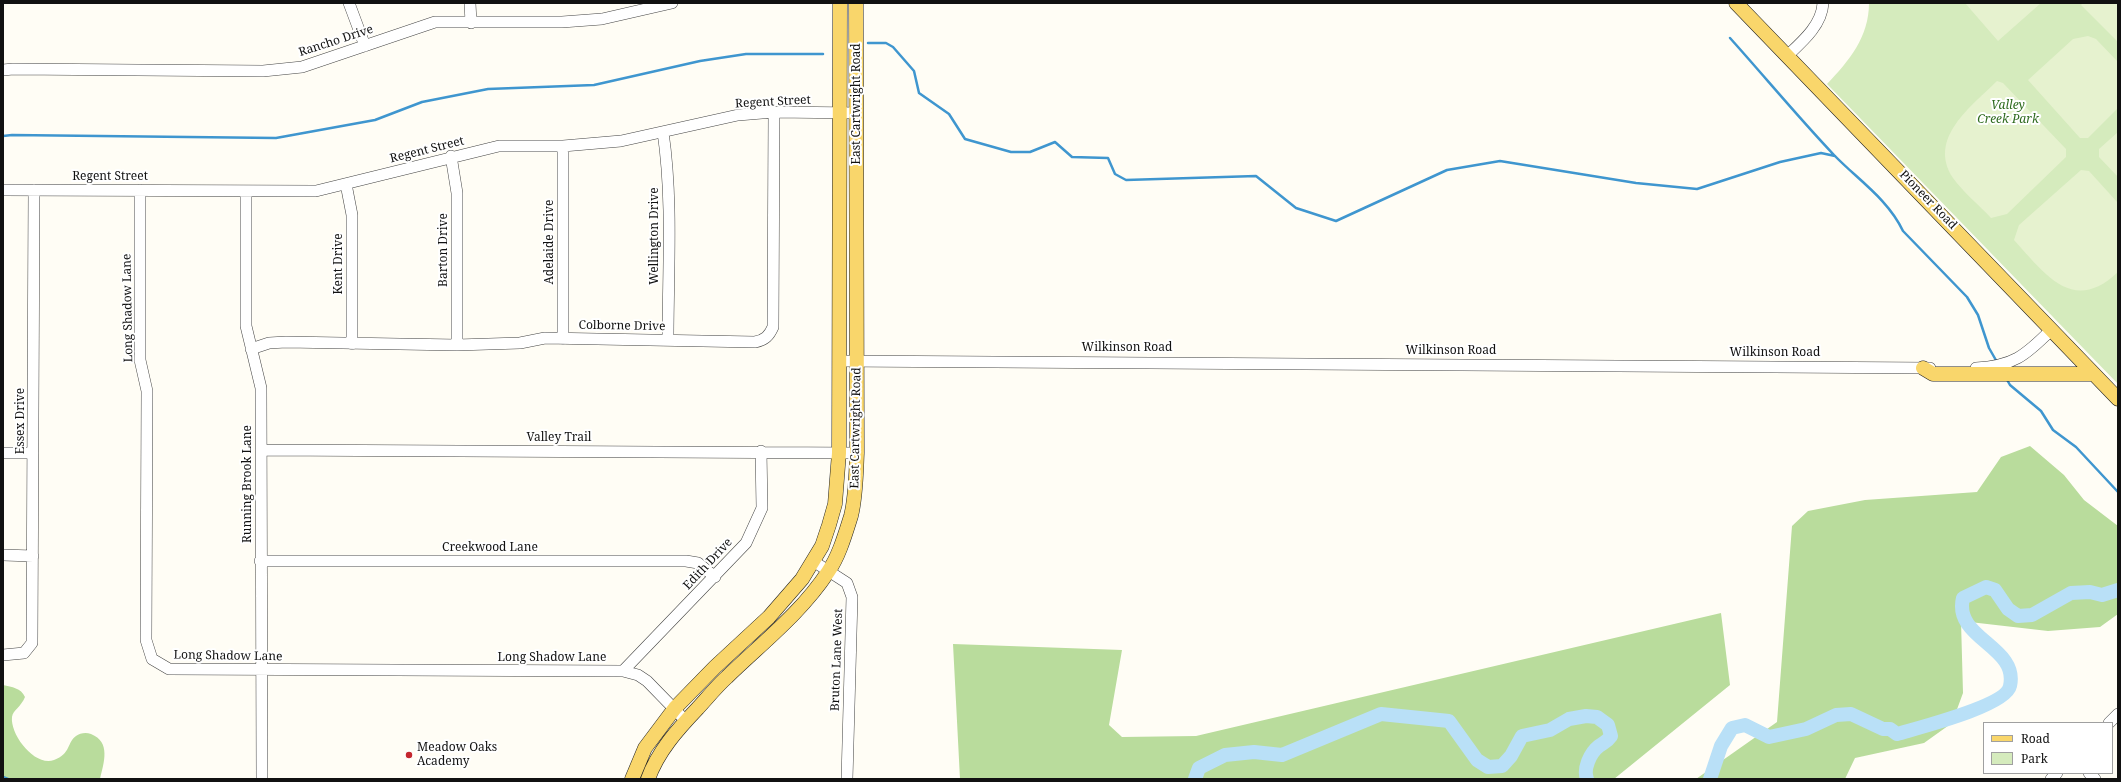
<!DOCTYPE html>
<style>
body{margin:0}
#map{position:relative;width:2121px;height:782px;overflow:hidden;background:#fffdf5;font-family:"Noto Serif",serif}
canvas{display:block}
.frame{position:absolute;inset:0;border:4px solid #111;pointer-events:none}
.legend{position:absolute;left:1983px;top:722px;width:130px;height:52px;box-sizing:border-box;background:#fff;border:1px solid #a0a0a0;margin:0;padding:5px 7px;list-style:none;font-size:12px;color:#111}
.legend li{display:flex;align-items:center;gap:8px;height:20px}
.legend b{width:20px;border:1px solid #a0a0a0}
</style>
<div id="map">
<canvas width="2121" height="782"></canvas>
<div class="frame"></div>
<ul class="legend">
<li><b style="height:5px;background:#f9d66b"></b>Road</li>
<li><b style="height:11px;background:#d5ebbd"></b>Park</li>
</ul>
</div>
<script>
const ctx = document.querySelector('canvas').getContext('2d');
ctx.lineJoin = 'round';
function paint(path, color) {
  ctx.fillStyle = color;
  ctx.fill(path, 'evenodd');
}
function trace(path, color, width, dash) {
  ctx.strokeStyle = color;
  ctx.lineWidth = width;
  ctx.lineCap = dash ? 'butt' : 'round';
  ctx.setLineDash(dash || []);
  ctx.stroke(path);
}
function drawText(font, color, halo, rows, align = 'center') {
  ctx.font = font + ' "Noto Serif",serif';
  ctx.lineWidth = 4;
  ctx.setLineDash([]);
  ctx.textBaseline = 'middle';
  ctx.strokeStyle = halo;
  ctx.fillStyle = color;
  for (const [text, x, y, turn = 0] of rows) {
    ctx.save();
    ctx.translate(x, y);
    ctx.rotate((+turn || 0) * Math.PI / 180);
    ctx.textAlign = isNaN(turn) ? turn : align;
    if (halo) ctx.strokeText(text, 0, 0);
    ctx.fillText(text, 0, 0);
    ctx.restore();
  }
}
paint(new Path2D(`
 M1869 3H2118V384L1827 84C1849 61 1869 37 1869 3Z`), '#d5ebbd');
paint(new Path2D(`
 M2030 446 2064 475 2084 500 2118 526V614L2100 627 2048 631 1961 621 1963 693 1952 723 1924 743 1855 758 1845 779H1696L1777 722 1792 526 1808 511 1865 500 1977 492 2001 457Z
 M1721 613 1730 685 1614 779H960L953 644 1122 650 1109 725 1122 737 1196 736Z
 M3 685C12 687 21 688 25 697 21 707 13 710 12 717 10 735 35 767 54 760 71 754 67 742 76 736 80 733 86 732 91 734 111 742 104 762 100 779H3Z`), '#b9dc9c');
paint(new Path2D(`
 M1965 3H2041L1998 41Z
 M2083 3H2118V42L2081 5Z
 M2088 36 2096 39 2118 62V108L2088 138H2080L2028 80 2073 39Z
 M1997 81 2003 83 2066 149V157L2007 214 1991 218C1979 205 1963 192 1953 178 1927 138 1972 106 1997 81Z
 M2118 132V177L2099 157V149Z
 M2081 170 2089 171 2118 203V272C2073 315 2045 274 2014 240L2019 225Z`), '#e6f2cf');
trace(new Path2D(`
 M1730 38C1765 77 1798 117 1834 155 1857 179 1888 199 1903 231L1967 297 1978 315 1989 348 1997 362
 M868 43H886L893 47 914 71 919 93 949 114 965 139 1011 152H1030L1055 142 1072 157 1108 158 1115 174 1126 180 1256 176 1296 208 1336 221 1447 170 1500 161 1636 183 1697 189 1780 162 1821 153 1835 156
 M3 136 12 135 276 138 375 120 422 102 488 89 594 85 700 61 746 54H823
 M2006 378 2010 385 2041 411 2053 430 2076 447 2118 492
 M3 777 8 779`), '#3f96cf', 2.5);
trace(new Path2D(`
 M1195 779 1199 768 1225 755 1254 752 1282 755 1381 714 1449 721 1477 760 1488 767 1502 766 1511 756 1522 736 1550 730 1569 719 1586 716 1597 717 1608 725 1611 736C1607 742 1604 742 1599 746 1590 753 1583 769 1587 779
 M1710 779 1721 746 1732 728 1745 725 1769 737 1806 729 1836 715 1851 714 1883 729H1890L1897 734C1917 728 2006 706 2010 686 2019 646 1953 639 1963 598L1986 587 1995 590 2008 609 2018 616 2032 615 2071 593 2090 592 2102 595 2118 590`), '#b9e0f7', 14);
const minor = new Path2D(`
 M349 3 365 46
 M470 3 471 23
 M1787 56C1802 42 1822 25 1823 3
 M3 70 13 69 263 71 302 67 435 22H562L602 19 672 3
 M663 132C673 200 668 271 668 340
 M451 156 457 193V345
 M346 184 352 215V344
 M3 190 316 191 499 146H563L621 141 738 115 774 112 857 113
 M140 190V360L147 391 146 640 152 659 169 669 623 671 638 675 647 681 686 721
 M246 191V326L261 388 262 779
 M563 339V146
 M251 349 269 343 286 342 457 345 520 343 545 338 755 342C765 340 769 336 773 327L774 112
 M839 361 1930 368
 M1976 368C2013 366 2025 356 2051 330
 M261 450 857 453
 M3 453H33
 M3 555 33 556
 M260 561H686L698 563 715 577
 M813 561 847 583 852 597 847 779
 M3 655 24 653 32 643 34 190
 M623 671 746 543 762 508 761 451
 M2109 723 2118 714
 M2089 773 2095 779
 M2051 779 2057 773`);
const major = new Path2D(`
 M1736 3 2118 399
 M1923 368 1933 374H2093
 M632 779 645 748 675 708 715 667 769 617 802 579 822 546 829 525 835 504 839 453 840 3
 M648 779C658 751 678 729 698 708 708 697 717 686 727 677 762 643 801 613 828 572 839 556 845 535 851 516 856 496 856 474 857 453L856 3`);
trace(minor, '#444', 12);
trace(major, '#222', 15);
trace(minor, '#fff', 11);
trace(major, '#f9d66b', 14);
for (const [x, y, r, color] of [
 [409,755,4,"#c4262e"]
]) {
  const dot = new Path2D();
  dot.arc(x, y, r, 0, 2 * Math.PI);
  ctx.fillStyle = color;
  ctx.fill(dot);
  trace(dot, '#fff', 1.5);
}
drawText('12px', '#111', '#fff', [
 ["Rancho Drive",336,41,-18],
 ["Regent Street",773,102,-3],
 ["East Cartwright Road",857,104,-90],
 ["Regent Street",427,150,-14],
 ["Regent Street",110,177],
 ["Pioneer Road",1928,200,46],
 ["Wellington Drive",655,236,-90],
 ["Adelaide Drive",550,242,-90],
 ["Barton Drive",444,250,-90],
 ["Kent Drive",339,264,-90],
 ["Long Shadow Lane",128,308,-91],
 ["Colborne Drive",622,326,1],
 ["Wilkinson Road",1127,348],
 ["Wilkinson Road",1451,351],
 ["Wilkinson Road",1775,353],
 ["Essex Drive",21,421,-90],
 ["East Cartwright Road",856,428,-89],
 ["Valley Trail",559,438],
 ["Running Brook Lane",248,484,-90],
 ["Creekwood Lane",490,548],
 ["Edith Drive",708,564,-47],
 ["Long Shadow Lane",228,656,1],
 ["Long Shadow Lane",552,658],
 ["Bruton Lane West",837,660,-88]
]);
drawText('italic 12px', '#2f6b1f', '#fff', [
 ["Valley",2008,106],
 ["Creek Park",2008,120]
]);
drawText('12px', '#111', '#fff', [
 ["Meadow Oaks",417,748],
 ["Academy",417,762]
], 'left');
</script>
